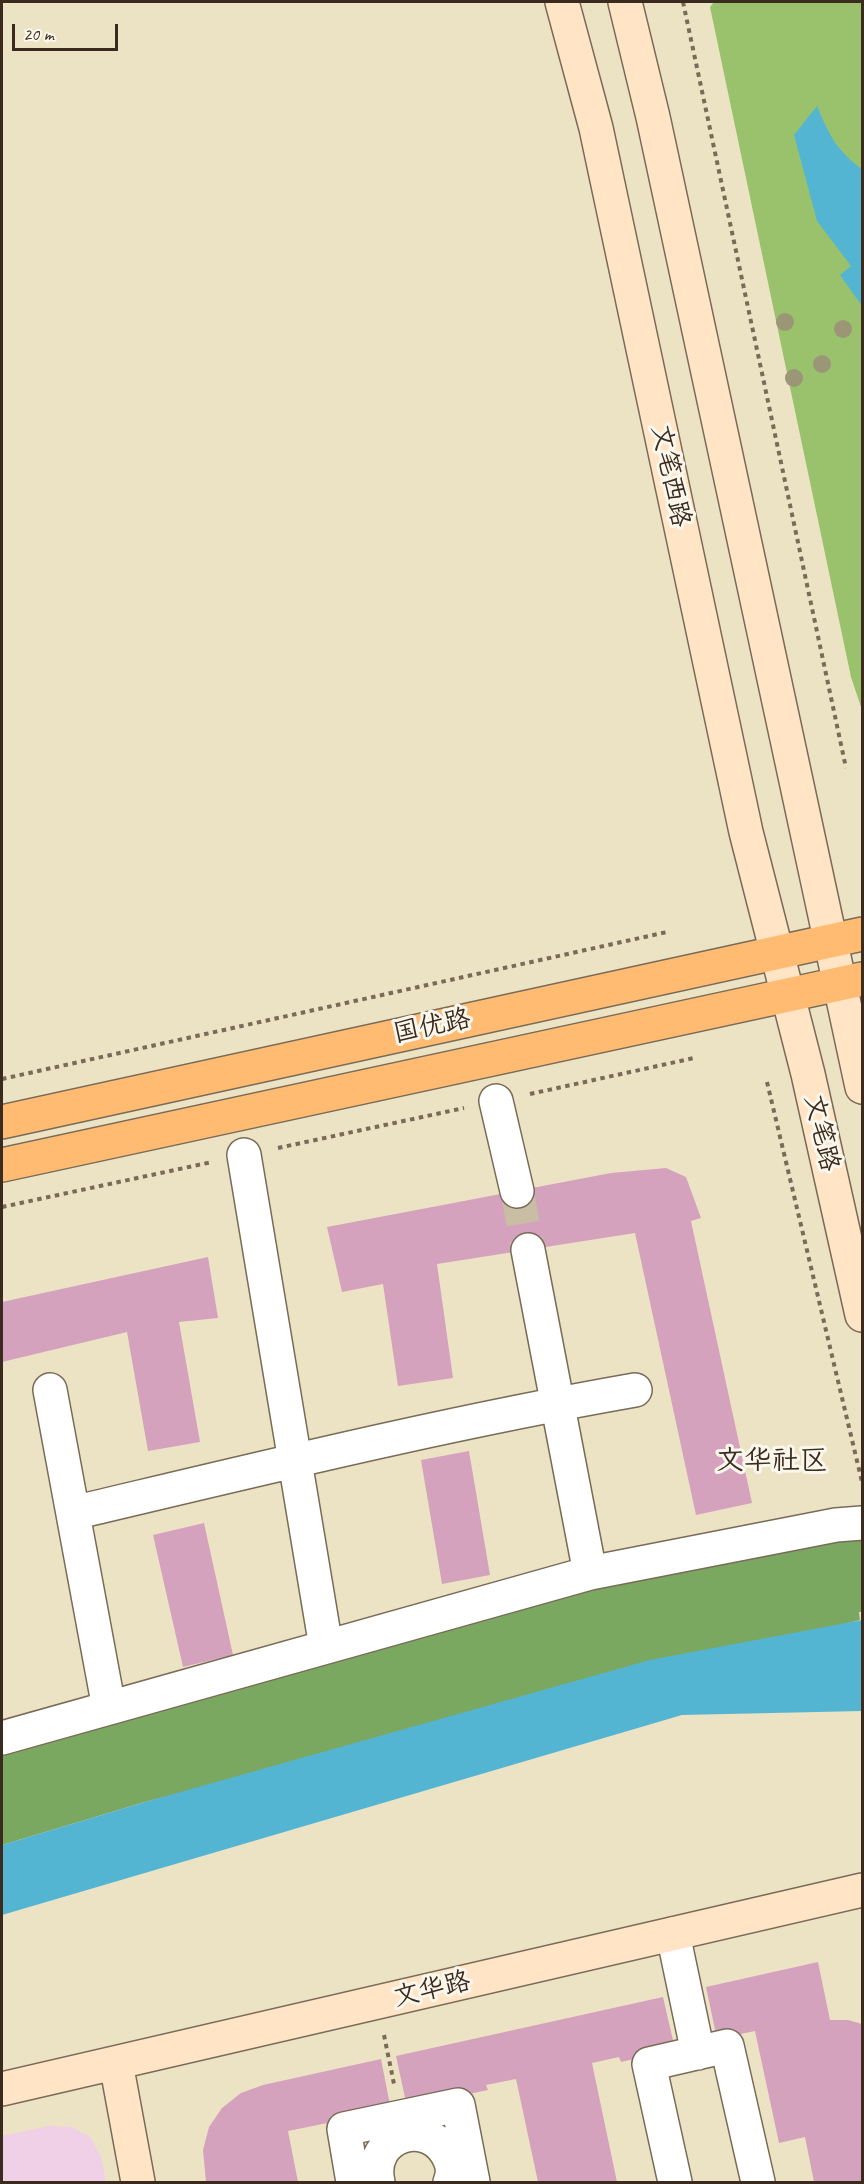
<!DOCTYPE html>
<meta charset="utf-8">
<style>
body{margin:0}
#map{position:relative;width:864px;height:2184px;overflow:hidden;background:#ece3c4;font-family:Caveat,sans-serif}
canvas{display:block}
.frame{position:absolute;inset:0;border:3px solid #3b2a1e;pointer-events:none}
.scale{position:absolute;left:12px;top:24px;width:106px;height:27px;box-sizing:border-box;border:3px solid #3b2a1e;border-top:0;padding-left:8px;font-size:18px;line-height:21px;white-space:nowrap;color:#3b2a1e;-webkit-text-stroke:4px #fbf7ec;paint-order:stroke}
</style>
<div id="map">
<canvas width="864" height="2184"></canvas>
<div class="frame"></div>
<div class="scale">20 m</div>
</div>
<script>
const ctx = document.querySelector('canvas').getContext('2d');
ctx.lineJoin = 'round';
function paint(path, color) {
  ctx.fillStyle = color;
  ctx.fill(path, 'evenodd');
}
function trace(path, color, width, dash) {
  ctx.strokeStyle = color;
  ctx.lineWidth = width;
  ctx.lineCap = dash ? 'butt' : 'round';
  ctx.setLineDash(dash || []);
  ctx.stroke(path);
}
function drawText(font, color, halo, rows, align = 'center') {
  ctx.font = font + ' Caveat,"LXGW WenKai TC",sans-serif';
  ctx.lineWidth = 6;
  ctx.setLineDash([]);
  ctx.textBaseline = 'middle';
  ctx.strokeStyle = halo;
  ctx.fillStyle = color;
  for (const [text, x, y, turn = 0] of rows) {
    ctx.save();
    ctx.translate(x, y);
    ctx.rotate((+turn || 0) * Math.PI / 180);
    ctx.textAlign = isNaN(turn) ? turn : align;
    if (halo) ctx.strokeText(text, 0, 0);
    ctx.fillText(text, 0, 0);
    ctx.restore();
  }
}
paint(new Path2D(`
 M49 2126 72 2127 90 2137 101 2156 106 2182H2V2136Z`), '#efd0e6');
paint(new Path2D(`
 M714 2H862V710L851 677 710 7Z`), '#9ac26d');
paint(new Path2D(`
 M862 1533V1612H859L860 1620 145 1802 2 1845V1748L590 1580Z`), '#7ba860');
paint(new Path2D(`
 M817 106C829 135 837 151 862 169V306L840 275 851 266 817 221 794 135Z
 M862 1620V1711L682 1715 2 1915V1845L145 1802 650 1660Z`), '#54b5d3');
paint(new Path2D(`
 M666 1168 686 1177 701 1218 691 1221 752 1503 696 1515 635 1233 437 1264 453 1378 398 1386 383 1284 342 1292 327 1227 611 1173Z
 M208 1257 218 1318 179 1322 200 1442 148 1451 127 1332 2 1362V1302Z
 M469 1451 490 1575 442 1584 421 1460Z
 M204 1523 233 1655 183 1667 153 1535Z
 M818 1962 830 2020H848L862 2024V2182H814L805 2137 779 2143 755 2031 717 2039 706 1987Z
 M663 1997 675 2049 621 2062 619 2057 592 2063 617 2182H538L516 2079 486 2085 488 2090 407 2107 396 2056Z
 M381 2059 391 2110 288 2131 298 2182H206L203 2150 209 2127 222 2108 241 2093 263 2085Z`), '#d5a2be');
trace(new Path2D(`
 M517 1191 528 1250`), '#c9bea3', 33, [33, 16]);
const street = new Path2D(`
 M496 1101 517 1191
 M244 1155 326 1647
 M528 1250 590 1573
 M50 1390 109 1708
 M73 1513C259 1469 446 1423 635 1390
 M2 1738 590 1573 836 1525 862 1523
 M673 1934 698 2053
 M353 2182 344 2129 458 2105 473 2182
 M378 2182C367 2135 431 2114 450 2160 453 2167 453 2175 450 2182
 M675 2182 649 2064 727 2046 758 2182`);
const secondary = new Path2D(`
 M562 2 596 128 746 832 808 1074 862 1315
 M625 2 653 117 862 1087
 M116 2063 138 2182
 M2 2089 862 1890`);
const primary = new Path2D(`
 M2 1122 862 934
 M2 1165 862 979`);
trace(street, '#796b58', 36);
trace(secondary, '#796b58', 36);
trace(primary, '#796b58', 36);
trace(new Path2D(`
 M683 2 846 768
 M2 1079 667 932
 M767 1082 862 1482
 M530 1094 694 1058
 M278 1148 464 1108
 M2 1207 212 1162
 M384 2035 394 2084`), '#796b58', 4, [4.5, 4.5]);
trace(street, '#fff', 33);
trace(secondary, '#ffe4c6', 33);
trace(primary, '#febb71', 33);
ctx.fillStyle = '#9b9776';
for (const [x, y] of [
 [785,322],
 [843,329],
 [822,364],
 [794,378]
]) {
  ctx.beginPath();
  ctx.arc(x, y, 9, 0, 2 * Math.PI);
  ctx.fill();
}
drawText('26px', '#3b2a1e', '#fbf7ec', [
 ["文笔西路",670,476,78],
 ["国优路",432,1027,-12],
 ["文笔路",821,1133,77],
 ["文华路",432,1990,-13]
]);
drawText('28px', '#3b2a1e', '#fbf7ec', [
 ["文华社区",772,1462]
]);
</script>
